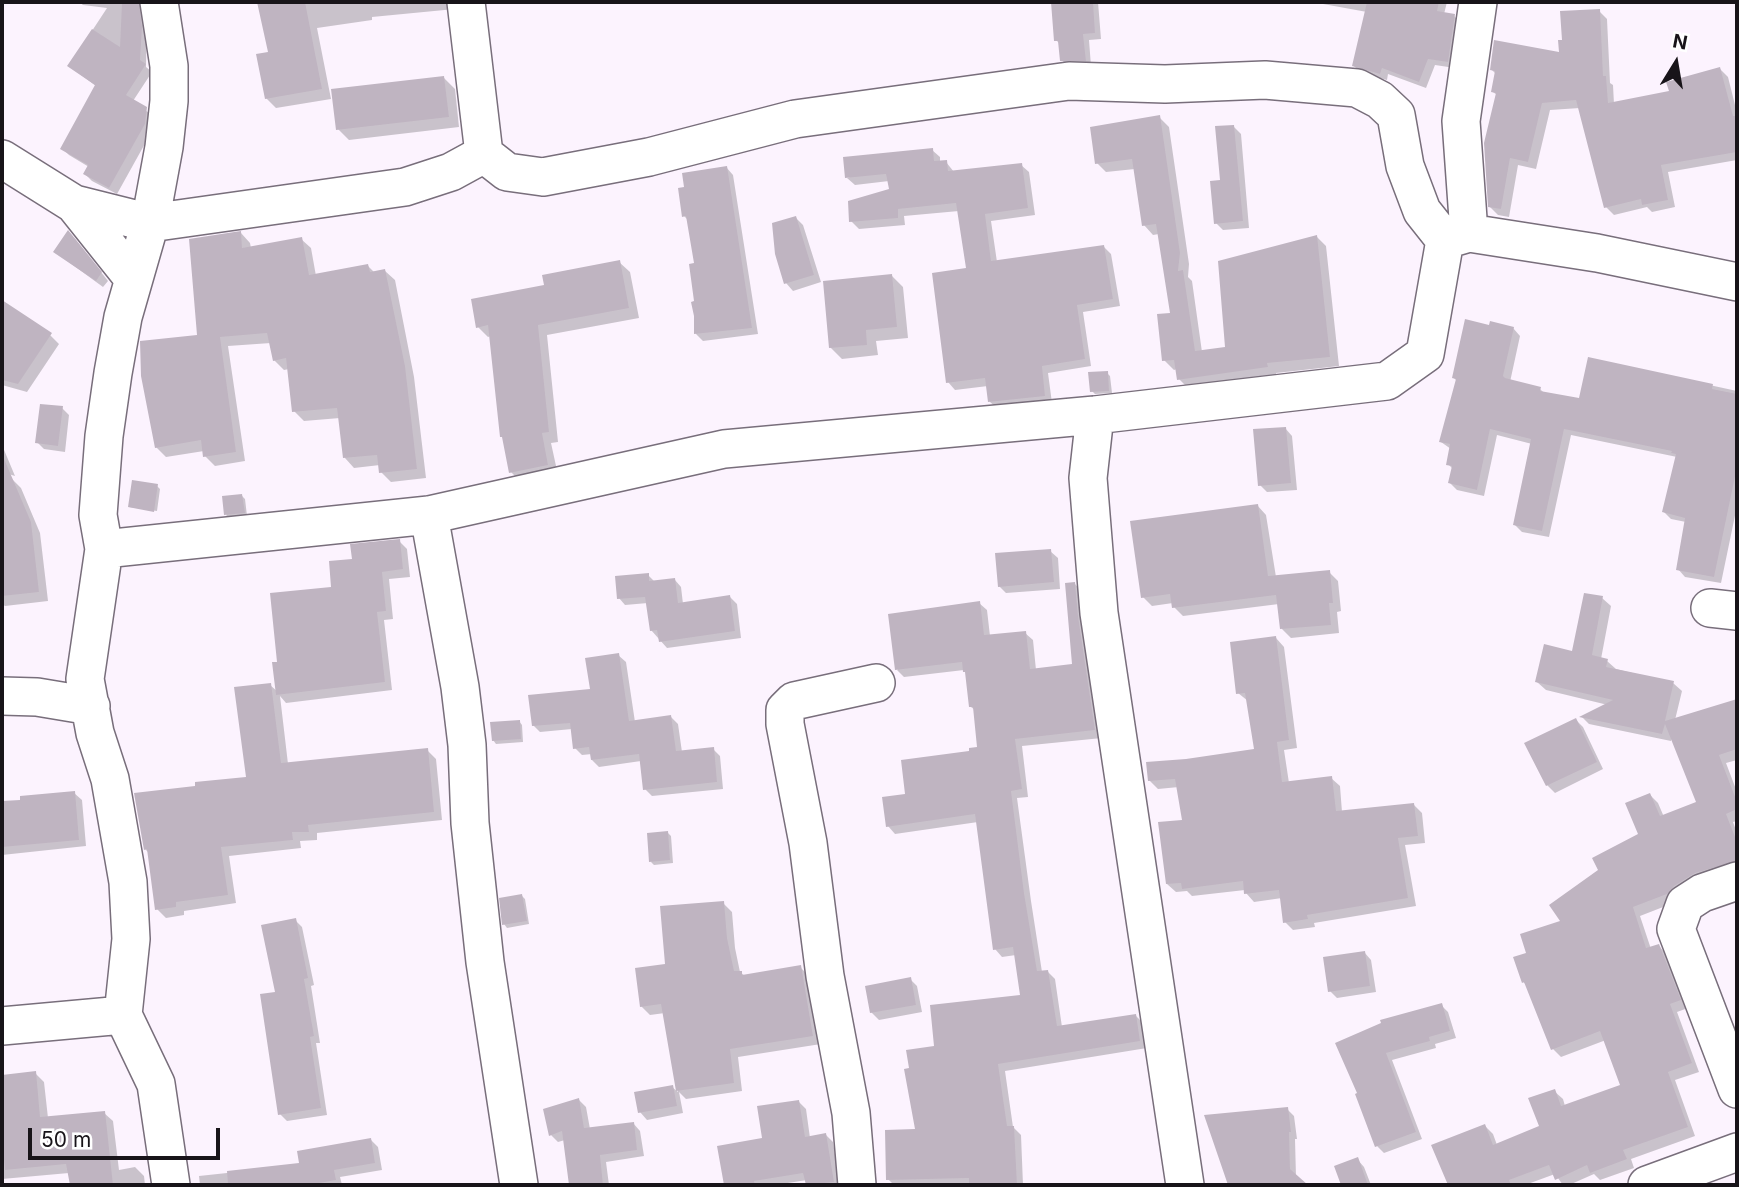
<!DOCTYPE html>
<style>
body{margin:0}
#map{position:relative;width:1739px;height:1187px;overflow:hidden;background:#fcf3fe;font-family:Inter,sans-serif}
canvas{display:block}
.frame{position:absolute;inset:0;border:4px solid #181419;pointer-events:none}
.north{position:absolute;left:1641px;top:28px;width:70px;height:70px;-webkit-text-stroke:5px #fff;paint-order:stroke;rotate:11deg;font-size:19px;font-weight:700;line-height:28px;text-align:center;color:#181419}
.north::after{content:'';display:block;margin:auto;width:24px;height:32px;background:#181419;clip-path:polygon(50% 0,100% 100%,50% 72%,0 100%)}
.scale{position:absolute;left:28px;top:1128px;width:192px;height:32px;box-sizing:border-box;border:4px solid #181419;border-top:0;padding-left:9px;font-size:21px;line-height:24px;white-space:nowrap;color:#181419;-webkit-text-stroke:5px #fff;paint-order:stroke}
</style>
<div id="map">
<canvas width="1739" height="1187"></canvas>
<div class="frame"></div>
<div class="north">N</div>
<div class="scale">50 m</div>
</div>
<script>
const ctx = document.querySelector('canvas').getContext('2d');
ctx.lineJoin = 'round';
function paint(path, color) {
  ctx.fillStyle = color;
  ctx.fill(path, 'evenodd');
}
function trace(path, color, width, dash) {
  ctx.strokeStyle = color;
  ctx.lineWidth = width;
  ctx.lineCap = dash ? 'butt' : 'round';
  ctx.setLineDash(dash || []);
  ctx.stroke(path);
}
paint(new Path2D(`
 M79 2H147L146 67 152 72 133 101 153 116 152 131 117 194 92 181 85 174 89 167 69 155 62 148 96 86 69 66 107 8 83 5Z
 M259 2H458L455 9 372 17V20L317 28 331 99 276 108 266 98 270 53Z
 M1052 2H1098L1101 39 1089 40 1091 66 1068 67 1062 60 1060 44 1056 40Z
 M1312 2H1447L1444 14 1454 16 1461 23 1455 68 1435 65 1426 88 1388 74 1387 80 1361 73 1354 66 1367 12Z
 M1599 11 1607 19 1610 83 1613 85 1614 104 1671 92 1720 69 1728 77 1737 113V160L1668 172 1675 207 1652 212 1647 207 1614 215 1606 207 1580 108 1550 110 1536 169 1518 165 1509 217 1498 215 1490 207 1497 95 1493 92 1496 74 1491 69 1561 54Z
 M444 78 455 89 459 127 349 140 338 129Z
 M1159 117 1169 127 1189 264 1188 277 1192 281 1202 352 1227 349 1317 237 1326 246 1339 366 1276 373V376L1188 388 1179 379 1177 369 1174 370 1164 360 1172 314 1159 234 1153 235 1144 225 1135 169 1106 172 1097 163Z
 M1233 126 1241 134 1249 228 1223 230 1216 223Z
 M932 150 940 157V163L946 162 954 172 1021 165 1029 172 1035 215 991 221 997 262 1104 247 1111 254 1120 306 1083 312 1091 366 1048 373 1052 403 998 409 990 402 988 386 955 390 948 382 968 270 959 211 904 216 905 225 859 229 851 221 891 190 889 181 855 185 847 178Z
 M726 167 733 175 758 334 703 341 696 334V264L688 220 684 216Z
 M796 218 803 225 821 282 793 291 786 283Z
 M241 233 250 243 251 248 301 239 311 248 316 276 368 266 375 273 385 271 395 280 414 377 426 478 391 482 381 472 380 465 354 468 345 458 340 418 304 421 294 411 289 369 284 370 274 360 271 343 228 346 245 461 215 466 205 456 204 451 166 457 156 447Z
 M75 239 108 281 103 287 55 252Z
 M619 262 630 272 639 318 547 335 558 442 551 443 558 475 521 482 511 472 491 336 488 337 478 327 546 287Z
 M892 276 903 287 908 338 876 341 878 355 842 359 830 347Z
 M2 302 50 335 59 344 27 392 2 385Z
 M1490 327 1513 328 1520 336 1510 382 1540 389 1544 393 1581 401 1590 359 1737 391V506L1721 583 1685 577 1678 569 1686 522 1671 519 1664 512 1677 457 1571 435 1549 537 1522 532 1515 525 1532 444 1497 435 1484 496 1457 490 1450 483 1453 469 1448 464 1451 449 1441 442 1457 381 1454 378Z
 M1107 373 1110 376 1112 393 1095 394 1092 391Z
 M62 408 69 415 65 452 44 449 37 442Z
 M1285 428 1292 436 1297 490 1267 492 1260 485Z
 M2 445 15 476 2 472Z
 M11 478 21 488 40 533 48 601 5 606 2 604V482Z
 M157 486 160 489 157 511 129 507Z
 M242 496 245 499 247 516 229 518 226 515Z
 M1257 505 1266 515 1276 577 1329 572 1338 581 1341 611 1337 612 1339 633 1291 638 1282 629 1279 604 1183 616 1174 607 1173 603 1152 606 1143 597Z
 M399 541 407 549 410 577 389 579 393 619 384 620 392 690 286 703 280 696 288 764 427 750 436 759 442 820 317 833V840L300 841 301 848 229 856 236 903 184 911V915L166 918 157 909 149 853 145 849 248 779 270 685 278 692 279 663 354 560Z
 M1050 551 1058 558 1060 589 1006 593 999 586Z
 M648 575 655 582 675 580 681 587 683 604 730 597 737 604 741 638 667 648 651 630 648 603 625 605 619 598Z
 M1075 584 1082 592 1102 738 1022 746 1028 797 1017 798 1031 901 1042 972 1047 971 1055 979 1062 1027 1135 1015 1143 1023 1147 1048 1005 1071 1013 1127 1021 1135 1023 1185H894L888 1179 917 1131 936 1047 1022 997 1016 955 1002 957 995 949 978 822 895 834 888 826 907 795 979 749 975 710 971 707 967 674 964 670 904 677 897 670 979 603 987 610 990 636 1025 633 1033 640 1036 670 1074 666Z
 M1602 598 1611 606 1601 659 1607 661 1616 669 1673 683 1682 691 1675 720 1737 702V760L1726 763 1737 792V821L1733 822 1737 833V870L1676 902 1640 916 1651 949 1659 946 1667 955 1688 1008 1677 1012 1699 1072 1675 1080 1695 1136 1631 1159 1634 1168 1600 1180 1594 1174 1569 1185H1563L1555 1174 1525 1185H1449L1434 1146 1485 1126 1493 1134 1497 1145 1541 1127 1554 1091 1563 1099 1565 1106 1622 1086 1606 1040 1561 1057 1553 1049 1527 985 1523 982 1528 954 1562 922 1600 871 1640 835 1650 795 1658 803 1664 817 1698 803 1672 737 1671 741 1589 724 1582 717 1608 705 1546 690 1537 682 1574 653Z
 M1276 638 1284 647 1297 748 1284 750 1289 783 1331 778 1340 786 1342 812 1413 804 1422 813 1425 843 1405 845 1416 906 1314 923 1315 927 1293 930 1285 922 1282 898 1254 902 1246 893 1245 890 1192 896 1187 891 1176 892 1167 884 1184 821 1179 787 1158 789 1149 780 1186 760 1256 750 1248 701 1238 693Z
 M618 655 626 662 635 722 671 717 678 724 682 752 713 749 720 756 723 789 652 796 645 789 641 761 599 767 592 760V754L582 755 575 748 572 729 540 732 533 725 592 691Z
 M1576 720 1583 727 1603 769 1555 793 1547 785Z
 M519 721 522 725 523 742 496 744 493 740Z
 M74 793 82 800 86 846 2 855V803Z
 M668 833 671 836 673 863 654 865 651 862Z
 M522 896 525 899 529 924 507 928 504 924Z
 M723 903 732 912 735 948 740 972 745 976 800 967 809 976 821 1044 738 1057 742 1091 686 1099 679 1092 683 1113 647 1120 640 1112 672 1087 678 1092 665 1013 650 1015 641 1006 667 966Z
 M295 920 302 927 314 985 311 986 320 1043H316L327 1115 287 1121 280 1114 277 993Z
 M1364 952 1371 960 1376 992 1337 998 1330 991Z
 M910 979 917 986 922 1012 879 1020 871 1012Z
 M1441 1005 1448 1012 1456 1038 1435 1044 1436 1048 1392 1060 1422 1139 1384 1153 1377 1146 1383 1024Z
 M35 1073 44 1082 48 1118 104 1113 113 1121 119 1170 135 1167 144 1176 145 1185H72L69 1173 2 1179V1077Z
 M579 1100 586 1107 590 1129 633 1123 640 1131 644 1156 606 1162 609 1185H571L565 1140 558 1142 551 1135Z
 M799 1102 806 1109 810 1138 826 1135 833 1142 840 1185H808L807 1180 775 1185H726L719 1147 764 1139Z
 M1287 1109 1294 1116 1297 1139H1295L1296 1177 1305 1185H1229L1207 1116Z
 M371 1140 378 1147 382 1170 340 1177 342 1185H200L199 1176 301 1165Z
 M1357 1159 1364 1167 1371 1185H1343L1336 1167Z`), '#0003');
paint(new Path2D(`
 M122 2H139L142 27 140 60 146 64 126 95 147 107 145 124 109 188 83 174 88 165 60 149 95 85 67 66 92 29 120 47Z
 M257 2H305L322 89 265 99 256 54 268 52Z
 M1051 2H1093L1095 33 1083 34 1086 61H1060L1058 41H1054Z
 M1367 2H1439L1437 11 1455 14 1448 62 1428 59 1419 82 1382 68 1380 74 1352 66Z
 M1600 9 1603 76H1606L1608 103 1669 91 1666 82 1720 67 1733 116H1737V152L1661 165 1668 200 1642 205 1641 199 1604 208 1576 100 1542 103 1528 162 1510 158 1501 209 1488 207 1484 143 1496 93 1491 92 1495 71 1490 70 1494 40 1559 52 1558 40H1562L1560 11Z
 M444 76 449 117 336 130 331 89Z
 M1160 115 1180 253 1178 271 1183 270 1195 351 1225 347 1218 261 1317 235 1330 357 1267 363 1268 367 1177 380 1174 360 1162 361 1157 314 1170 313 1156 224 1142 226 1132 159 1095 164 1090 127Z
 M1234 125 1243 221 1214 224 1210 181 1220 180 1215 126Z
 M933 148 934 161 947 160 948 171 1022 163 1028 208 985 214 991 261 1104 245 1113 299 1077 305 1085 359 1042 366 1045 396 988 402 985 378 946 383 932 273 966 268 956 203 898 209V218L849 222 848 201 889 189 886 174 845 178 843 157Z
 M727 166 752 328 694 334V316L691 302 694 301 689 264 694 263 686 216 682 217 678 188 684 187 682 173Z
 M796 216 814 275 784 284 775 254 772 223Z
 M68 230 102 272 96 281 53 252Z
 M241 231 242 248 302 237 309 275 368 264 370 272 385 269 405 366 417 469 379 473 377 455 343 458 337 408 292 412 286 358 273 361 267 333 220 337 236 452 203 457 201 440 155 448 141 376 140 341 197 335 189 239Z
 M620 260 629 308 538 325 549 432 542 433 548 465 509 473 502 437H500L488 325 476 328 471 299 544 285 542 275Z
 M892 274 897 327 866 330 867 345 829 348 823 281Z
 M2 300 52 333 18 384 2 380Z
 M1465 319 1489 325 1490 321 1514 327 1503 376 1505 378 1541 387 1540 391 1579 398 1588 357 1713 384 1712 389 1737 394V467L1714 577 1676 570 1685 518 1662 512 1676 454 1671 453 1672 451 1564 429 1542 531 1513 525 1531 439 1490 429 1477 490 1448 483 1452 466 1446 465 1450 444 1439 442 1456 379 1452 378Z
 M1108 371 1109 391 1090 392 1088 372Z
 M40 404 63 406 58 446 35 443Z
 M1286 427 1291 483 1258 486 1253 429Z
 M2 454 31 522 39 592 2 596Z
 M132 480 158 484 154 512 128 507Z
 M242 494 245 513 224 515 222 496Z
 M1258 504 1268 576 1330 570 1333 603H1329L1331 625 1280 629 1276 595 1172 608 1170 594 1141 598 1130 521Z
 M400 539 403 569 382 572 386 611 377 612 385 682 276 695 272 662H277L270 593 331 587 329 561 352 559 350 544Z
 M1051 549 1054 582 998 587 995 553Z
 M649 573V581L675 578 678 603 730 595 735 631 659 642 657 630 650 631 645 597 617 599 615 576Z
 M1075 582 1078 616 1095 730 1015 739 1022 789 1011 791 1024 893 1037 971 1048 970 1057 1026 1136 1014 1140 1041 998 1064 1007 1126H1014L1017 1185H969V1178L886 1180 885 1130 915 1129 904 1069 909 1068 906 1050 934 1046 930 1005 1020 995 1013 947 993 950 975 814 886 827 882 797 905 794 901 760 969 751V748L977 747 973 707H969L965 672H963L962 662 895 670 888 614 980 601 984 635 1026 631 1030 669 1072 664 1065 583Z
 M1584 593 1603 596 1592 655 1608 659 1606 667 1674 681 1665 721 1737 699V749L1719 755 1737 802V809L1726 814 1737 842V861L1695 873 1674 886 1667 894 1633 907 1646 948 1659 944 1681 1000 1670 1004 1692 1063 1668 1072 1688 1127 1623 1150 1627 1159 1590 1173 1587 1165 1555 1180 1549 1165 1509 1180 1511 1185H1448L1431 1145 1485 1124 1493 1145 1539 1126 1528 1098 1555 1089 1561 1106 1620 1085 1600 1031 1551 1050 1524 982 1522 983 1513 957 1526 953 1520 934 1560 921 1549 905 1598 870 1592 858 1638 834 1625 803 1650 793 1660 816 1696 802 1665 724 1662 734 1579 717 1613 700 1535 682 1544 644 1572 651Z
 M1276 636 1289 740 1277 742 1282 782 1332 776 1336 811 1414 803 1418 836 1398 838 1408 898 1307 915 1308 919 1283 923 1279 890 1244 894 1243 881 1182 889 1181 883 1166 884 1158 822 1182 820 1175 779 1148 781 1146 762 1186 759 1254 749 1245 693 1236 694 1230 642Z
 M619 653 629 721 671 715 676 751 714 747 717 782 643 790 639 754 591 760 589 747 573 749 570 723 532 726 528 695 590 689 585 658Z
 M271 683 281 763 428 748 434 812 308 825 309 832H292L293 840 221 847 228 895 176 902V907L155 910 147 849 144 850 134 793 195 786V782L246 777 234 687Z
 M1576 718 1597 762 1546 786 1524 743Z
 M520 720 521 739 492 741 490 722Z
 M75 791 79 840 2 847V801L20 800V796Z
 M668 831 670 860 649 862 647 833Z
 M522 894 527 921 502 925 499 898Z
 M724 901 727 938 734 971H742V975L801 965 813 1036 730 1049 734 1083 676 1091 661 1004 640 1007 635 968 665 964 660 906Z
 M296 918 308 978 304 979 314 1036 310 1037 321 1108 278 1115 260 994 275 992 261 925Z
 M1365 951 1370 986 1328 992 1323 957Z
 M911 977 916 1005 870 1013 865 986Z
 M1442 1003 1450 1031 1429 1037 1430 1041 1386 1053 1416 1132 1375 1147 1355 1094 1357 1093 1335 1043 1381 1023 1380 1020Z
 M36 1071 40 1117 105 1111 113 1185H70L66 1164 5 1170 2 1137V1075Z
 M673 1085 677 1106 638 1113 634 1092Z
 M579 1098 584 1128 634 1122 637 1150 600 1155 603 1185H569L562 1131 549 1136 543 1109Z
 M799 1100 805 1137 826 1133 834 1182 806 1185 803 1173 754 1181 755 1185H724L717 1146 762 1138 757 1106Z
 M1288 1107 1291 1132H1289L1290 1169 1308 1185H1228L1204 1115Z
 M371 1138 375 1163 334 1170 336 1180 308 1185H228L227 1171 299 1163 297 1151Z
 M1358 1157 1368 1185H1341L1334 1166Z`), '#bfb4c1');
const minor = new Path2D(`
 M159 2 169 66V101L164 147 150 223 123 317 113 373 104 436 98 515 104 549 85 679 95 733 110 779 128 882 131 939 123 1015 156 1084 171 1185
 M466 2 484 154
 M2 159 74 204 133 278
 M74 204 150 223 405 187 451 172 484 154 507 172 543 177 649 157 795 119 1069 81 1165 84 1265 80 1357 88 1380 100 1396 115 1405 166 1422 211 1445 240 1469 233 1597 253 1737 282
 M1469 233 1461 121 1478 2
 M1095 415 1088 478 1099 613 1185 1185
 M429 515 460 687 467 745 470 823 485 962 519 1185
 M104 549 429 515 724 449 1095 415 1387 381 1425 354 1445 240
 M1710 608 1737 611
 M2 696 37 697 91 706
 M1737 881 1702 893 1685 904 1676 929 1737 1089
 M2 1026 123 1015
 M857 1185 851 1113 825 976 808 843 785 724V710L794 701 876 683
 M1647 1185 1737 1152`);
trace(minor, '#786e7b', 40);
trace(minor, '#fff', 37);
</script>
